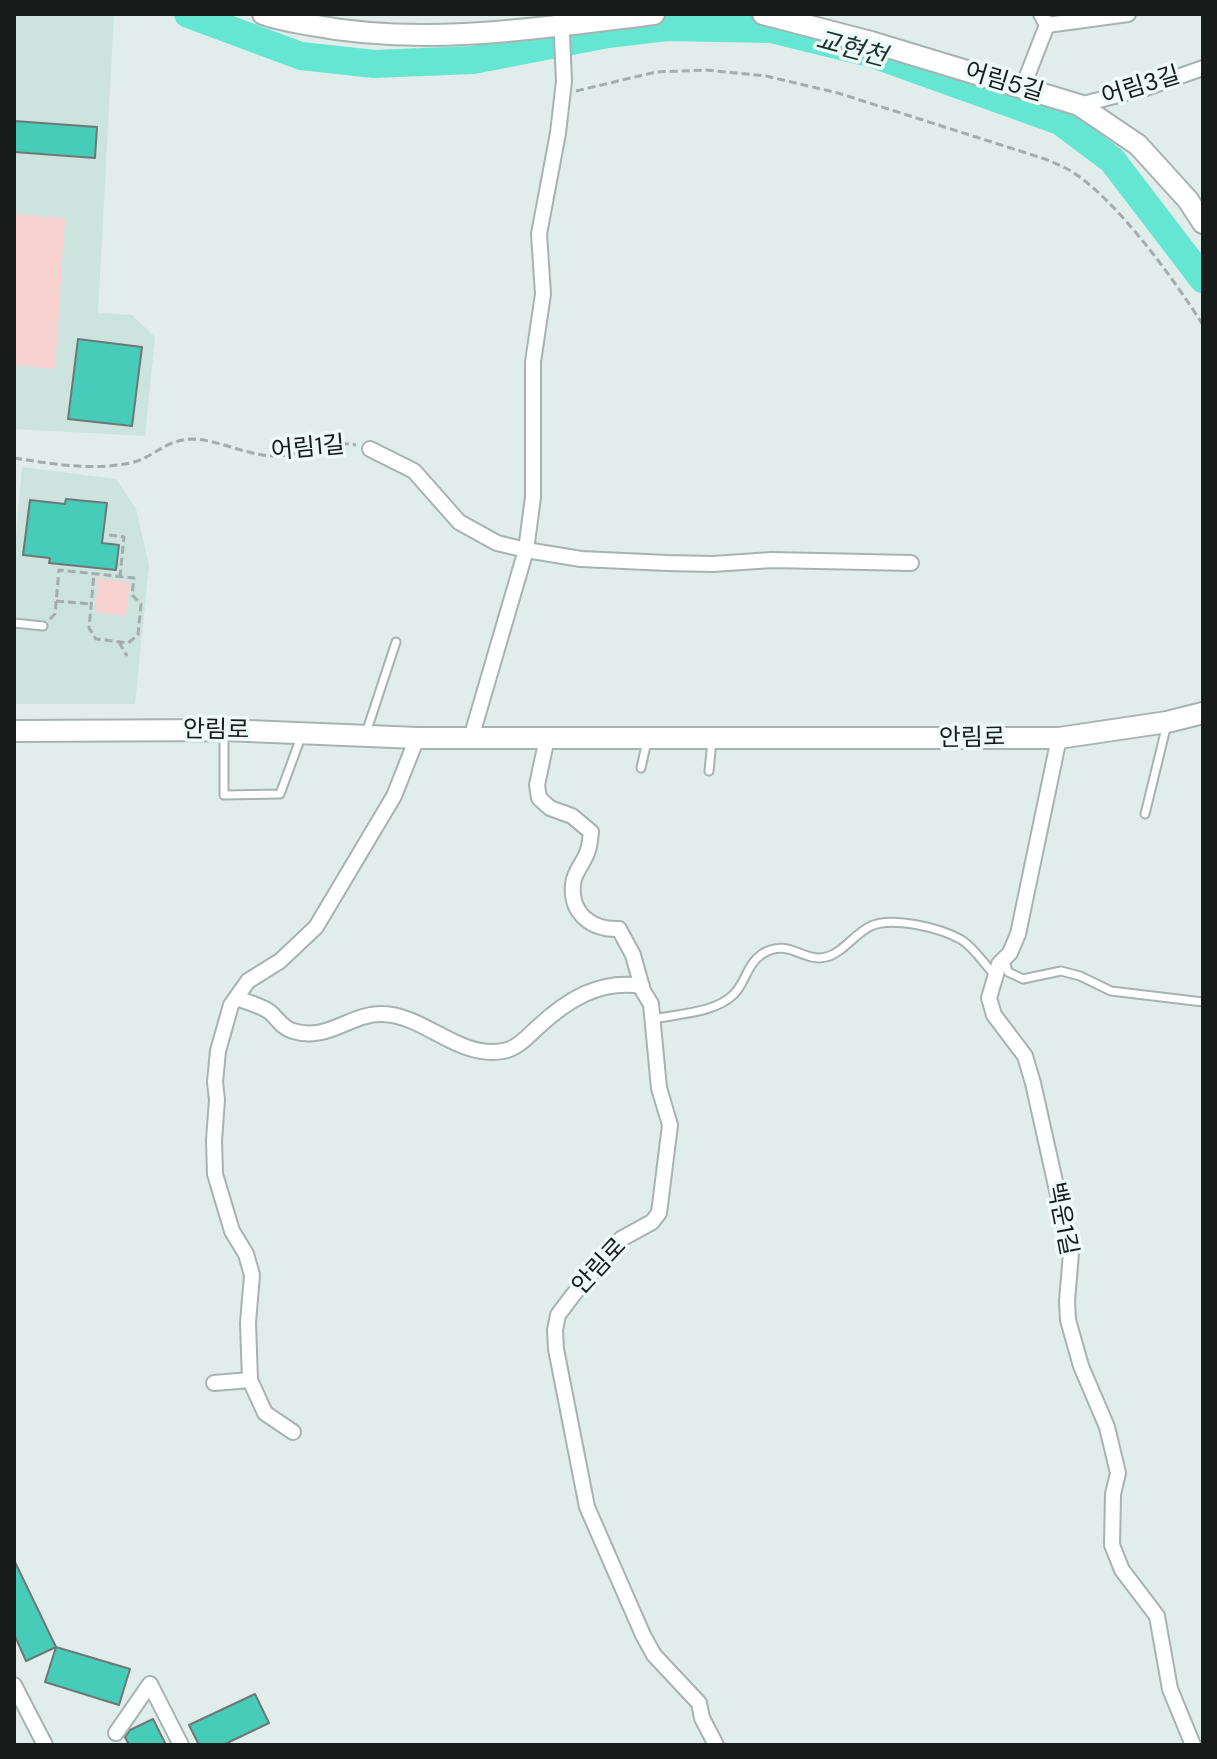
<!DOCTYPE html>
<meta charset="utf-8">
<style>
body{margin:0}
#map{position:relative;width:1217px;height:1759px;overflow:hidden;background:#e0edea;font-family:"DM Sans",sans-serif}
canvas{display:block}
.frame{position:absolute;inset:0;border:16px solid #171b1a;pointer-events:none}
</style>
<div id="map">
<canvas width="1217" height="1759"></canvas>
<div class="frame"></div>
</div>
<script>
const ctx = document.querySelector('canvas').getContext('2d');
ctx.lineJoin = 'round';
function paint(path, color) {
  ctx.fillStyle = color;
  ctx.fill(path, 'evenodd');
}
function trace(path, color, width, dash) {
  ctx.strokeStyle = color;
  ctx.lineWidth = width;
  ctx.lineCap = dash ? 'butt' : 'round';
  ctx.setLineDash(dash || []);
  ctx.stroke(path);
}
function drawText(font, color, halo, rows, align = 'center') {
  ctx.font = font + ' "DM Sans","Noto Sans KR",sans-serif';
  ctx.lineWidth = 7;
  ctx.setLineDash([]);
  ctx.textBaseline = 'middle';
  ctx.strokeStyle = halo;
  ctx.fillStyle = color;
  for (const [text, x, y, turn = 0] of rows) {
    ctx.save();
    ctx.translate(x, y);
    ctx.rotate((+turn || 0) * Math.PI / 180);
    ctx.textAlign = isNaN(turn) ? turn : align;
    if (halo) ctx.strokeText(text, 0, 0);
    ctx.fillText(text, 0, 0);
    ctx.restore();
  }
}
paint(new Path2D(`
 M14 14H114L98 313 132 315 155 337 145 436 14 429Z
 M22 467 116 479 136 509 149 565 135 704H14V558Z`), '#cde3de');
paint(new Path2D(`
 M14 214 65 218 55 369 14 365Z
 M98 578 130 582 126 616 95 612Z`), '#f7d1d0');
trace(new Path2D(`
 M188 14 301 56 374 64 473 60 608 34 667 27 771 29 873 54 1060 121 1112 160 1203 279`), '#65e6d3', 28);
const building = new Path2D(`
 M14 121 97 127 95 158 14 152Z
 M78 339 142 347 132 426 68 419Z
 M66 499 107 503 102 543 119 545 116 570 49 563 50 558 23 555 30 500 65 504Z
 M14 1560 56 1647 26 1661 14 1634Z
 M56 1647 130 1669 119 1705 45 1682Z
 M255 1694 269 1723 223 1745H199L189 1725Z
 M153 1719 166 1745H129L125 1737 130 1730Z`);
paint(building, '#46ccb9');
trace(building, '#6d7876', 2);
const lane = new Path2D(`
 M14 623 43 626
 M224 732V795L280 794 301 737
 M366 733 396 642
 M641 768 647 741
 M709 771 712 741
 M1145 814 1167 724
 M1005 960 1008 972 1023 979 1061 971 1080 976 1111 991 1203 1002
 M653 1019C677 1014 716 1013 734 994 746 982 747 964 762 954 789 937 803 963 826 957 843 953 855 933 871 926 892 916 940 928 960 939 973 946 984 964 994 974`);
const street = new Path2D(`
 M1047 25 1128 14
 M1022 89 1047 25 1041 14
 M1079 105 1146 88 1203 68
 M370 449 414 471 459 522 497 543 526 550 581 559 667 563 713 564 772 560 911 563
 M471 738 526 550 533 497V362L543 294 539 234 558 133 564 81 561 14
 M547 738 537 785 539 798 550 808 572 816 591 832C590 838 590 845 588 850 585 862 574 871 573 884 570 914 592 930 619 929L633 955 643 991 651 1004 659 1088 670 1125 659 1213 652 1222 621 1239 573 1295 558 1315 555 1330 556 1349 587 1507 643 1635 654 1655 699 1703 702 1718 716 1745
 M1059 738 1018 934 1010 953 999 964 989 998 994 1015 1025 1056 1033 1083 1071 1253 1067 1301 1068 1320 1081 1366 1107 1427 1118 1473 1113 1494 1112 1545 1122 1570 1157 1616 1170 1689 1193 1745
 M236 998C247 1002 260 1005 270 1012 278 1019 282 1028 293 1031 328 1042 351 1013 382 1014 425 1015 458 1059 503 1051 517 1049 528 1036 538 1027 567 1000 600 979 642 986
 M214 1383 250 1380
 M293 1432 265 1413 250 1380 248 1323 252 1275 246 1254 232 1231 215 1174 214 1140 217 1100 215 1082 218 1051 231 1005 248 981 280 961 316 927 394 796 417 738
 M14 1685 45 1745
 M116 1733 150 1684 181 1745`);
const secondary = new Path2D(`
 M263 14C279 20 295 22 311 25 425 47 540 28 654 14
 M763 14 871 42 1079 105 1138 145 1188 200 1203 223
 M14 731 224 730 417 738H1059L1167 722 1203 713`);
trace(lane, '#a7b3b0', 11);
trace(street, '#a7b3b0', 18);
trace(secondary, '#a7b3b0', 24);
trace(new Path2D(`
 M576 91 656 72 706 70 766 76 838 93 1045 159C1055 163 1065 167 1074 173 1118 202 1174 279 1203 325
 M14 458C53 464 91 471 130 463 154 458 165 439 193 439 221 440 249 457 278 456 305 455 329 440 356 445
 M109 535 124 537 120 576
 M56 601 91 604
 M50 619 55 614 59 570 134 578 132 595 141 604 138 635 128 643 96 639 89 628 94 574
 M119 642 127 656`), '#a3adab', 3, [8, 4]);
trace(lane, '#fff', 7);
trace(street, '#fff', 14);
trace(secondary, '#fff', 20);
drawText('24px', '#171b1a', '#edfaf7', [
 ["어림5길",1004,83,17],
 ["어림3길",1141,87,-17],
 ["어림1길",308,449,-5],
 ["안림로",216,731,1],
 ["안림로",972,739,-1],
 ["백운1길",1061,1219,79],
 ["안림로",600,1267,-47]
]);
drawText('italic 26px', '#1d332f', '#edfaf7', [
 ["교현천",851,50,15]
]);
</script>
